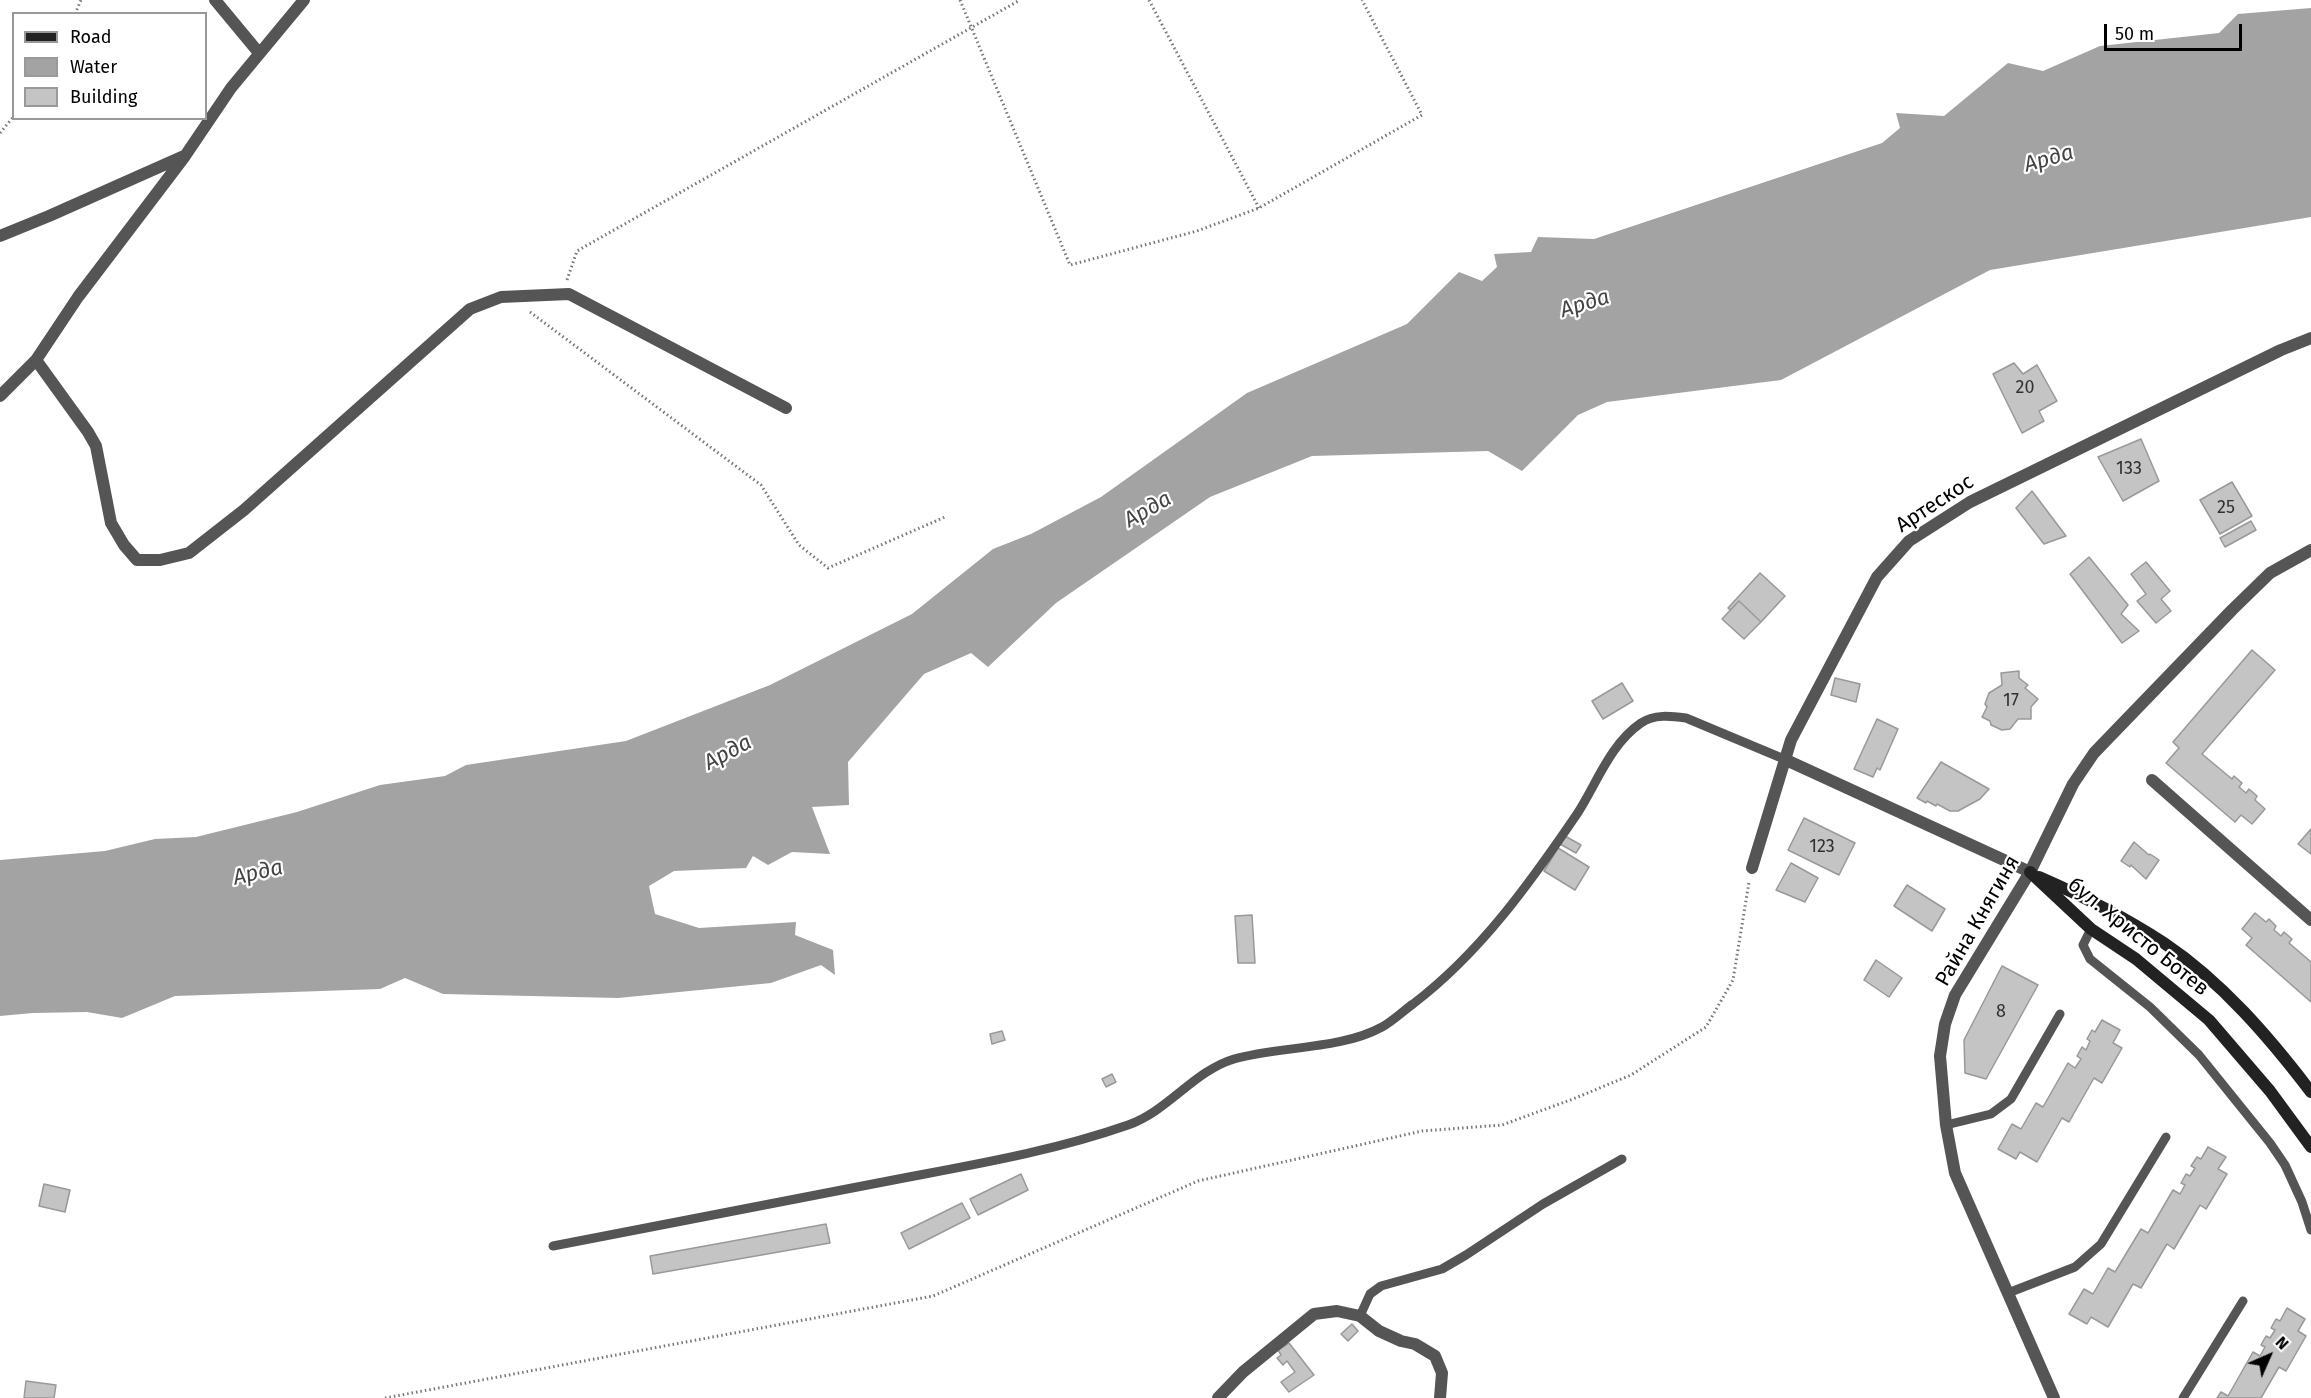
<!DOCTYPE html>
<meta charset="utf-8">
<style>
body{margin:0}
#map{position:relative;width:2311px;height:1398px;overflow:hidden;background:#fff;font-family:"Fira Sans",sans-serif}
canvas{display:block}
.legend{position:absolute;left:12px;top:12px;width:195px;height:108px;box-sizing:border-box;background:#fff;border:2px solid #999;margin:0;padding:8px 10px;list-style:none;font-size:18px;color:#000}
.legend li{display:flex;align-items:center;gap:12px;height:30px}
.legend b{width:30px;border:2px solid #999}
.north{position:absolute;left:2239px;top:1326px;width:60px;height:60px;-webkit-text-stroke:4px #fff;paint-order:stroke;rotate:45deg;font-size:16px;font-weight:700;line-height:24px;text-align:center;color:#000}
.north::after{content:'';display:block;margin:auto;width:21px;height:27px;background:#000;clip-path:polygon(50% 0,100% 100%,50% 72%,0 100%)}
.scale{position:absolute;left:2104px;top:24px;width:138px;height:27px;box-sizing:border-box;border:3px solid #000;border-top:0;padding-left:8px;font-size:18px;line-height:21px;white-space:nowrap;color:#000;-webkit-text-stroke:4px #fff;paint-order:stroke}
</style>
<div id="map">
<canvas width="2311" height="1398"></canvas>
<ul class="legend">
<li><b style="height:8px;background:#222"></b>Road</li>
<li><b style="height:16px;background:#a3a3a3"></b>Water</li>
<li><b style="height:16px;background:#c4c4c4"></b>Building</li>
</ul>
<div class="north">N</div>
<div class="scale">50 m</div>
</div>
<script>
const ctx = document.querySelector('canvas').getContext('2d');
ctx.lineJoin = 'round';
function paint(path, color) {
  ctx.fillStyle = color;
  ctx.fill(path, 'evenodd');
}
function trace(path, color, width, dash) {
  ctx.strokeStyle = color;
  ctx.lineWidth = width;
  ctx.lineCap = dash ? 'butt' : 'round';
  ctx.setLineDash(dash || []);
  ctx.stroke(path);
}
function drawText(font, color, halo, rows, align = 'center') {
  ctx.font = font + ' "Fira Sans",sans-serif';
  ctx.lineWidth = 4.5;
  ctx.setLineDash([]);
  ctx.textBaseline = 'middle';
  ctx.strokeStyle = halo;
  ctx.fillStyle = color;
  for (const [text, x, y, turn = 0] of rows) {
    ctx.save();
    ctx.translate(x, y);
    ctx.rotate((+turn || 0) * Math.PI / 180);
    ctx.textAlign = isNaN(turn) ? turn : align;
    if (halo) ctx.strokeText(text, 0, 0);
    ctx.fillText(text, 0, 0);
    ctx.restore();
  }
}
paint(new Path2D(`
 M2311 8V217L1990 270 1781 380 1607 402 1578 415 1522 471 1488 451 1312 456 1210 497 1056 603 988 667 971 653 924 674 848 762 849 805 812 807 830 854 792 852 768 865 753 856 746 868 674 871 649 886 655 914 699 928 796 922 795 935 833 950 835 975 821 965 771 983 618 998 443 994 405 978 380 989 175 996 122 1018 87 1012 33 1013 0 1016V860L105 851 155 839 196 837 297 812 380 785 445 776 466 765 626 741 770 685 912 614 993 549 1031 534 1101 497 1247 393 1407 324 1459 272 1482 281 1497 267 1494 254 1531 252 1538 237 1594 239 1882 143 1900 128 1896 113 1944 116 2008 63 2043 71 2100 46 2219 33 2238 14Z`), '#a3a3a3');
const building = new Path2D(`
 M2014 363 2023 374 2037 365 2057 401 2039 411 2044 421 2022 433 1993 374Z
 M2141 439 2159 481 2123 501 2098 457Z
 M2232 482 2252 516 2220 534 2200 500Z
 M2032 491 2066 536 2044 544 2016 508Z
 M2251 521 2256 530 2225 547 2220 538Z
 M2089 557 2128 605 2121 614 2139 631 2122 643 2070 574Z
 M2146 562 2170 591 2161 599 2171 611 2156 623 2137 601 2146 594 2131 574Z
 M1760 573 1785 596 1761 622 1739 601 1730 610 1728 608Z
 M1739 601 1761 622 1744 639 1722 619Z
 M2252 650 2275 670 2202 754 2232 779 2234 776 2242 783 2239 787 2246 793 2249 789 2257 796 2255 800 2265 809 2252 824 2241 815 2235 822 2166 763 2179 748 2173 742Z
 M2019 671V678L2028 685 2025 688 2038 699 2031 707V719H2018L2010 729 2002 730 1991 725 1990 721 1982 717 1987 707 1985 704 1989 693 2002 685 2001 673Z
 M1835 678 1860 684 1856 702 1831 695Z
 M1622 683 1633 701 1603 719 1592 701Z
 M1877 719 1898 729 1880 770 1877 768 1873 777 1854 769Z
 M1941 762 1989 789 1980 799 1958 811H1950L1937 804 1936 806 1927 801 1926 803 1917 798Z
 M1804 818 1855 843 1839 875 1788 850Z
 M2311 829V854L2298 844Z
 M1565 836 1581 845 1576 853 1560 844Z
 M2134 842 2149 855 2150 854 2159 860 2146 879 2131 865 2130 867 2121 861Z
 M1558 848 1589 867 1575 890 1544 871Z
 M1791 863 1818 878 1805 902 1776 890Z
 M1907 885 1945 909 1932 931 1894 906Z
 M2255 913 2266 922 2269 919 2276 926 2274 930 2281 936 2284 932 2292 939 2289 943 2311 962V1002L2246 945 2252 938 2242 929Z
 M1252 915 1255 963H1238L1235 916Z
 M1876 960 1902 978 1889 997 1864 980Z
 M2002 966 2038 985 1986 1079 1965 1073 1964 1040Z
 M2102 1020 2120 1030 2113 1043 2122 1048 2102 1083 2094 1078 2069 1122 2062 1118 2037 1162 2020 1152 2016 1159 1998 1149 2012 1124 2021 1129 2036 1103 2043 1107 2068 1063 2075 1068 2081 1059 2077 1056 2082 1047 2086 1050 2090 1041 2087 1039 2092 1030 2095 1032Z
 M1002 1031 1005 1040 992 1044 990 1034Z
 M1112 1074 1116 1082 1106 1087 1102 1079Z
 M2208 1147 2226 1157 2218 1169 2227 1174 2206 1209 2200 1205 2174 1249 2167 1244 2141 1288 2133 1284 2108 1327 2091 1317 2087 1324 2069 1314 2084 1289 2093 1294 2108 1268 2115 1272 2141 1229 2148 1233 2173 1190 2180 1194 2185 1185 2181 1183 2186 1174 2190 1176 2195 1168 2191 1166 2197 1157 2201 1159Z
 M1021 1174 1028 1190 978 1215 970 1199Z
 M44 1184 70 1190 65 1212 39 1206Z
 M962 1203 970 1218 909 1249 901 1233Z
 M826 1224 830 1243 653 1274 650 1256Z
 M2287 1308 2305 1319 2298 1331 2306 1336 2286 1371 2279 1367 2261 1398H2217L2221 1392 2228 1396 2253 1352 2260 1356 2265 1347 2261 1345 2266 1336 2270 1338 2275 1330 2271 1328 2276 1319 2280 1321Z
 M1352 1324 1358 1331 1348 1341 1341 1334Z
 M1289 1343 1314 1375 1289 1392 1281 1382 1295 1372 1287 1361 1283 1365 1277 1358 1281 1355 1278 1350Z
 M26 1381 56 1385 54 1398H24Z`);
paint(building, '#c4c4c4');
trace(building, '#999', 1.5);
trace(new Path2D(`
 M960 0 1070 265 1197 231 1259 208 1422 115 1362 0
 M1149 0 1259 208
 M75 14 81 0
 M0 133 14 116
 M567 280 577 251 1020 0
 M530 312 761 485 799 545 828 568 945 517
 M385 1398 933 1296 1198 1181 1422 1131 1502 1125 1573 1099 1631 1075 1706 1027 1733 980 1749 882`), '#777', 3, [1.5, 3]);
trace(new Path2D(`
 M2091 929 2083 945 2090 959 2150 1007 2199 1055 2270 1143 2285 1165 2302 1202 2311 1230
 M1946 1125 1991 1114 2011 1099 2060 1014
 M553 1246C663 1224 773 1203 883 1182 965 1166 1048 1153 1128 1125 1168 1111 1194 1071 1234 1059 1279 1046 1340 1050 1382 1027 1393 1021 1403 1011 1413 1004 1480 953 1530 883 1577 814 1596 785 1610 744 1641 723 1654 714 1671 716 1686 718L1784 759
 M2008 1293 2075 1267 2101 1244 2166 1137
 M1360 1316 1370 1294 1381 1286 1442 1269 1466 1255 1543 1204 1622 1159
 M2183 1398 2243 1301`), '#555', 9);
trace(new Path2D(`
 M215 0 259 53
 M0 236 49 216 184 156
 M36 360 88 432 96 446 111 523 124 545 137 560H160L189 553 244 510 470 309 501 297 569 294 786 408
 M0 396 36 360 78 297 185 156 231 88 304 0
 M1784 759 2030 872
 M2152 780 2311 920
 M1752 868 1791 740 1877 577 1909 541 1970 502 2281 350 2311 338
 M1218 1398 1243 1372 1314 1314 1337 1311 1360 1316 1379 1331 1401 1341 1415 1344 1435 1356 1442 1373 1440 1398
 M2054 1398 1955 1173 1946 1125 1940 1056 1945 1024 1955 995 2030 872 2073 784 2094 753 2232 610 2270 573 2311 550`), '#555', 12);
trace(new Path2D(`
 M2030 872 2091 929 2136 959 2209 1020 2270 1091 2311 1147
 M2039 877C2083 896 2124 917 2164 943 2222 982 2269 1037 2311 1092`), '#222', 12);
drawText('18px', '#313131', null, [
 ["20",2025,388],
 ["133",2129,469],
 ["25",2226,508],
 ["17",2011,701],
 ["123",1822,847],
 ["8",2001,1012]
]);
drawText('21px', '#000', '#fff', [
 ["Артескос",1935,504,-33],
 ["Райна Княгиня",1978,921,-60],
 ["бул. Христо Ботев",2138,937,39]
]);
drawText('italic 22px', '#444', '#fff', [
 ["Арда",2049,159,-16],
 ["Арда",1585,304,-17],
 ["Арда",1148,510,-30],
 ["Арда",728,753,-28],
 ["Арда",258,873,-13]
]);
</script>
